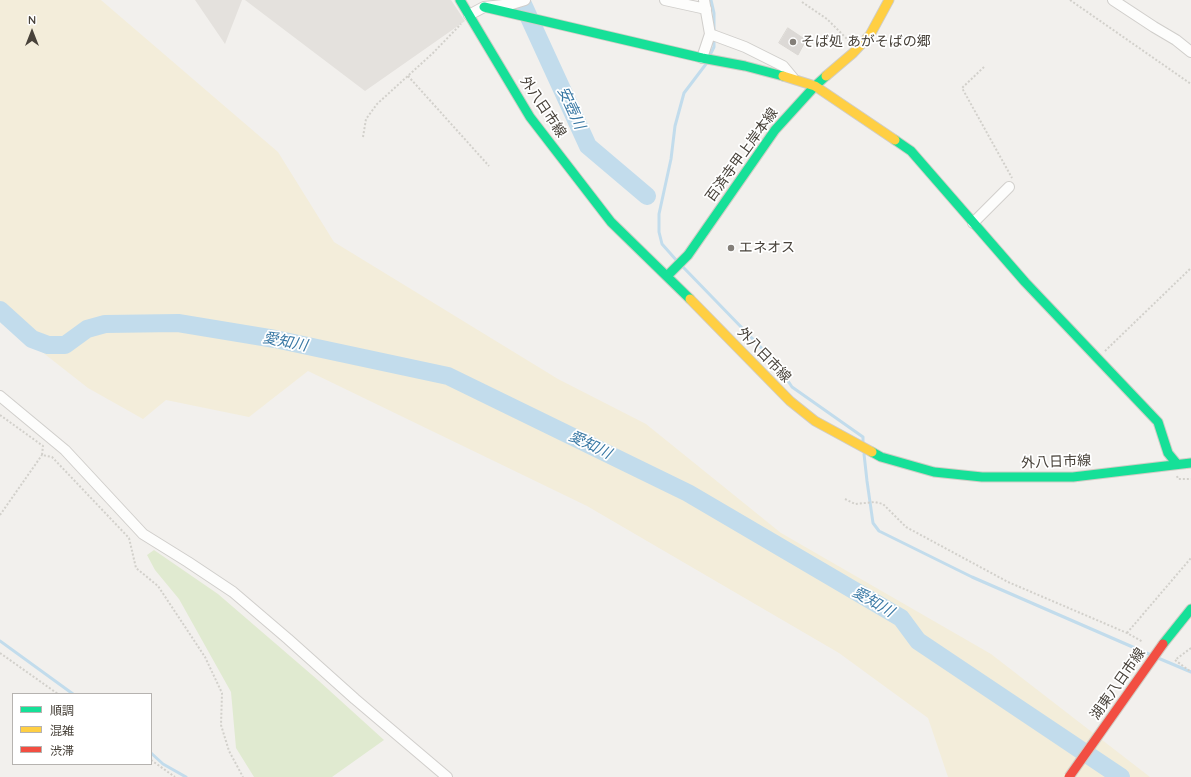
<!DOCTYPE html>
<meta charset="utf-8">
<style>
body{margin:0}
#map{position:relative;width:1191px;height:777px;overflow:hidden;background:#f2f0ed;font-family:Quicksand,"Noto Sans JP",sans-serif}
canvas{display:block}
.legend{position:absolute;left:12px;top:693px;width:140px;height:72px;box-sizing:border-box;background:#fff;border:1px solid #b6b3b0;margin:0;padding:5px 7px;list-style:none;font-size:12px;color:#48423a}
.legend li{display:flex;align-items:center;gap:8px;height:20px}
.legend b{width:20px;border:1px solid #b6b3b0}
.north{position:absolute;left:12px;top:12px;width:40px;height:40px;-webkit-text-stroke:3px #fff;paint-order:stroke;rotate:0deg;font-size:11px;font-weight:700;line-height:16px;text-align:center;color:#48423a}
.north::after{content:'';display:block;margin:auto;width:14px;height:18px;background:#48423a;clip-path:polygon(50% 0,100% 100%,50% 72%,0 100%)}
</style>
<div id="map">
<canvas width="1191" height="777"></canvas>
<ul class="legend">
<li><b style="height:5px;background:#16e098"></b>順調</li>
<li><b style="height:5px;background:#ffcf43"></b>混雑</li>
<li><b style="height:5px;background:#f24e42"></b>渋滞</li>
</ul>
<div class="north">N</div>
</div>
<script>
const ctx = document.querySelector('canvas').getContext('2d');
ctx.lineJoin = 'round';
function paint(path, color) {
  ctx.fillStyle = color;
  ctx.fill(path, 'evenodd');
}
function trace(path, color, width, dash) {
  ctx.strokeStyle = color;
  ctx.lineWidth = width;
  ctx.lineCap = dash ? 'butt' : 'round';
  ctx.setLineDash(dash || []);
  ctx.stroke(path);
}
function drawText(font, color, halo, rows, align = 'center') {
  ctx.font = font + ' Quicksand,"Noto Sans JP",sans-serif';
  ctx.lineWidth = 3.5;
  ctx.setLineDash([]);
  ctx.textBaseline = 'middle';
  ctx.strokeStyle = halo;
  ctx.fillStyle = color;
  for (const [text, x, y, turn = 0] of rows) {
    ctx.save();
    ctx.translate(x, y);
    ctx.rotate((+turn || 0) * Math.PI / 180);
    ctx.textAlign = isNaN(turn) ? turn : align;
    if (halo) ctx.strokeText(text, 0, 0);
    ctx.fillText(text, 0, 0);
    ctx.restore();
  }
}
paint(new Path2D(`
 M195 0H242L225 44Z
 M245 0H451L465 21 365 91Z`), '#e4e1dd');
paint(new Path2D(`
 M154 550 218 594 319 681 384 740 332 777H254L236 748 231 692 179 599 155 570 147 555Z`), '#e0ead0');
paint(new Path2D(`
 M0 0H101L278 152 334 242 558 379 646 424 781 533 991 654 1150 777H948L928 718 839 653 587 506 308 371 249 417 166 400 143 419 88 388 0 319Z`), '#f3edda');
trace(new Path2D(`
 M711 0 714 13V31
 M710 55 714 47V37
 M677 261 662 244 659 232V214L671 159 675 126 684 93 706 64
 M683 267 776 363 792 387 863 437V442
 M864 454 867 481 873 523 879 531 972 577 1151 655
 M0 641 73 694
 M1158 658 1191 672
 M151 753 163 764 186 777`), '#c2dcec', 3);
trace(new Path2D(`
 M521 0 588 146 647 196
 M0 310 32 339 48 345H65L87 329 105 324 178 323 275 339 448 376 688 493 901 618 918 641 1121 777`), '#c2dcec', 18);
const building = new Path2D(`
 M788 28 806 40 798 55 779 43Z`);
paint(building, '#dcd9d6');
trace(building, '#dad7d3', 1);
const street = new Path2D(`
 M665 0 706 9
 M1113 0 1154 27 1176 40 1191 52
 M469 15 484 7 512 4 525 0
 M710 34 745 47 783 66 793 78
 M702 58 710 34 704 0
 M973 223 1009 187
 M0 396 65 450 143 534 188 562 233 592 288 639 355 699 447 777`);
const fast = new Path2D(`
 M460 0 530 117 611 222 690 299
 M484 7 702 58 745 66 783 76
 M895 140 911 151 1025 282 1158 422 1168 453 1177 464
 M667 276 688 255 775 130 815 86 826 76
 M872 452 881 457 934 472 982 477H1073L1191 463
 M1163 644 1191 609`);
const slow = new Path2D(`
 M783 76 815 86 895 140
 M826 76 853 53 870 35 889 0
 M690 299 790 401 815 421 872 452`);
trace(street, '#d0cecb', 12);
trace(fast, '#d0cdc5', 11);
trace(slow, '#d0cdc5', 11);
trace(new Path2D(`
 M1070 0 1191 84
 M802 2 827 19 849 41
 M984 67 962 88 1012 178
 M408 76 489 166
 M363 137 366 119 377 104 433 53 461 24
 M1105 351 1191 268
 M0 415 43 446 42 455 52 457 129 538 136 568 158 586 205 657 222 693 221 725 229 751 243 777
 M1177 476 1178 479H1191
 M845 499 855 504 875 502 883 504 906 527 1008 582 1127 633 1143 642
 M0 515 42 455
 M1127 633 1191 558
 M1191 648 1175 660 1191 672
 M0 653 58 694
 M151 760 175 777`), '#d2d0cb', 2, [2, 2]);
trace(street, '#fdfdfc', 10);
trace(fast, '#16e098', 9);
trace(slow, '#ffcf43', 9);
const jamBridge = new Path2D(`
 M1069 777 1163 644`);
trace(jamBridge, '#d0cdc5', 11, []);
trace(jamBridge, '#f24e42', 9);
for (const [x, y, r, color] of [
 [793,42,4,"#847f79"],
 [731,248,4,"#847f79"]
]) {
  const dot = new Path2D();
  dot.arc(x, y, r, 0, 2 * Math.PI);
  ctx.fillStyle = color;
  ctx.fill(dot);
  trace(dot, '#fff', 1.5);
}
drawText('14px', '#48423a', '#fff', [
 ["そば処 あがそばの郷",801,42],
 ["エネオス",739,248]
], 'left');
drawText('14px', '#48423a', '#fff', [
 ["外八日市線",543,107,56],
 ["百済寺甲上岸本線",742,155,-54],
 ["外八日市線",764,355,46],
 ["外八日市線",1056,462,-2],
 ["湖東八日市線",1118,684,-55]
]);
drawText('italic 15px', '#3978a4', '#fff', [
 ["安壺川",571,108,65],
 ["愛知川",285,342,11],
 ["愛知川",590,445,26],
 ["愛知川",873,602,30]
]);
</script>
